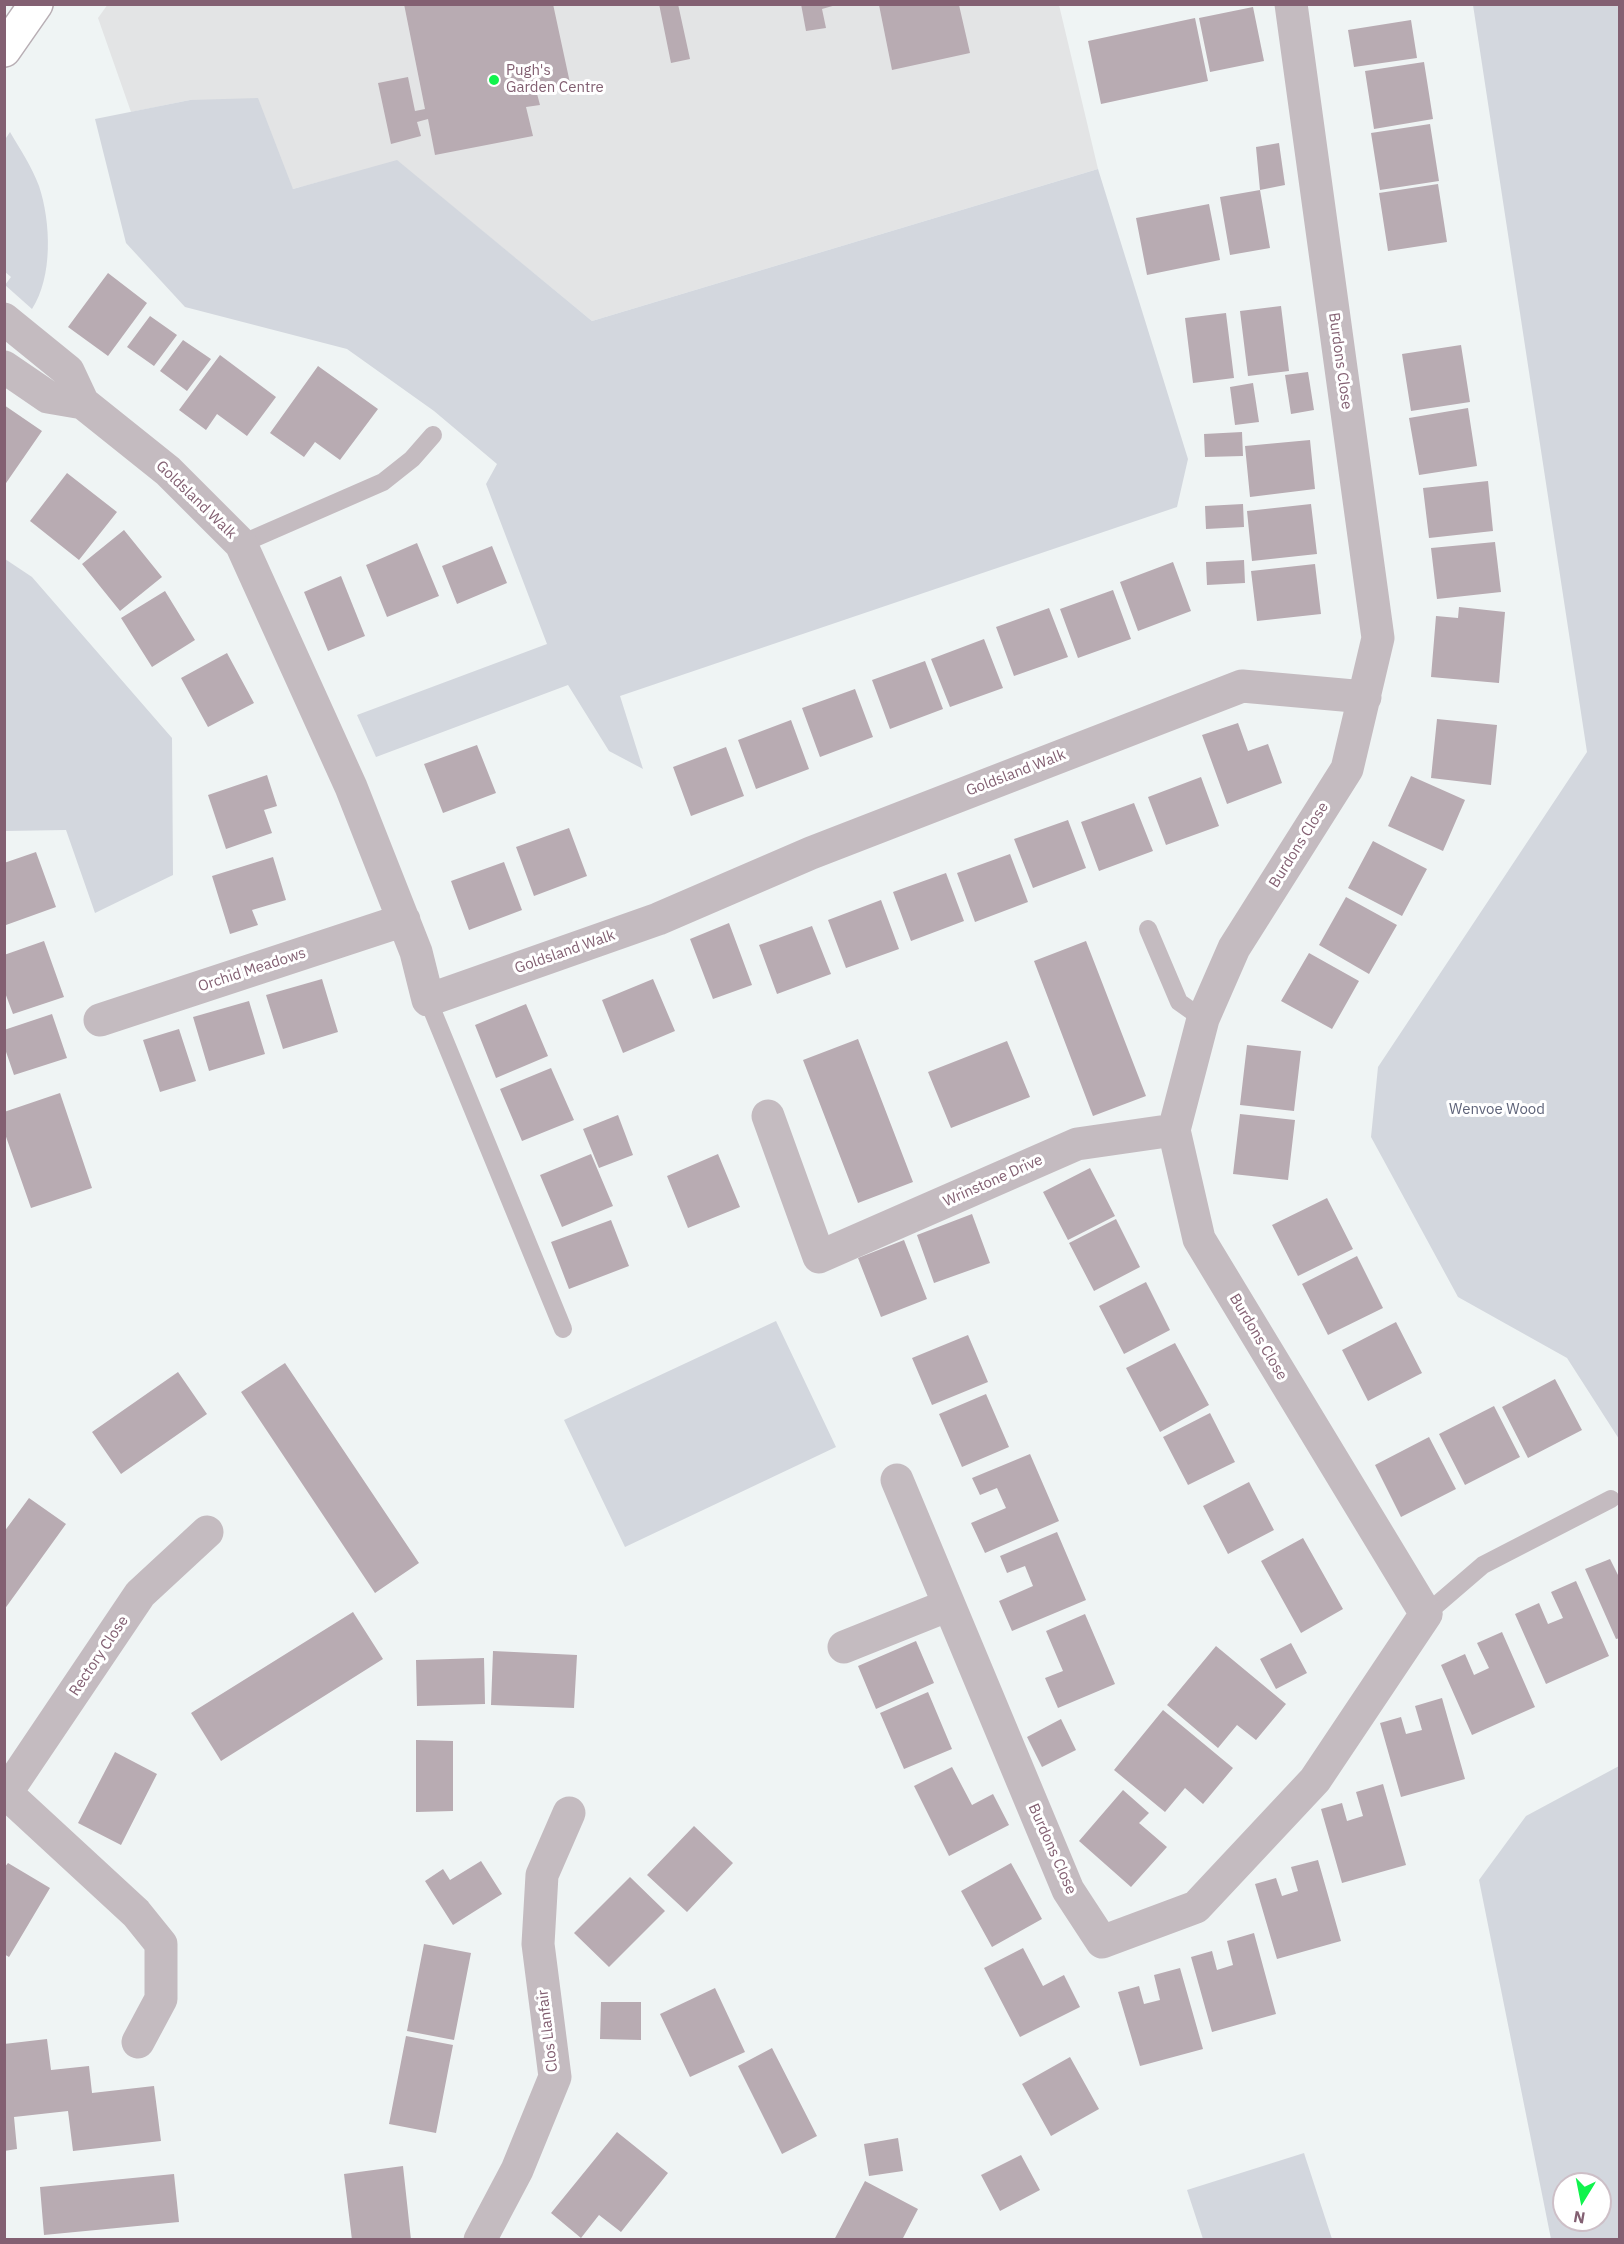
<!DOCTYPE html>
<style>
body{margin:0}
#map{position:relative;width:1624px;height:2244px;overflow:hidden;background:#eff4f4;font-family:"IBM Plex Sans",sans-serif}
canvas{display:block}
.frame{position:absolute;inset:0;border:6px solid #836072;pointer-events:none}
.north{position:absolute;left:1552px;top:2172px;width:60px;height:60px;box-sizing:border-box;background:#fff;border:2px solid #cdbfc7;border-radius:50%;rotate:190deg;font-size:16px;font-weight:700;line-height:24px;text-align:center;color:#836072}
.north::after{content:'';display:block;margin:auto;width:21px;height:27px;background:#10f34d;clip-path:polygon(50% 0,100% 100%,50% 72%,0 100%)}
</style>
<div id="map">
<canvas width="1624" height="2244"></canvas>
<div class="frame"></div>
<div class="north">N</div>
</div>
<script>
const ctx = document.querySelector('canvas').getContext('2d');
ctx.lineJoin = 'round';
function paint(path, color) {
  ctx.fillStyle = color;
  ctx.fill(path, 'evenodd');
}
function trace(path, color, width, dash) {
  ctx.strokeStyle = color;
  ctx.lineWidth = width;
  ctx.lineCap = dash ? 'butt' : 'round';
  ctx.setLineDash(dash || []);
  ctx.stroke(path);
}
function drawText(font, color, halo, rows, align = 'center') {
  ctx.font = font + ' "IBM Plex Sans",sans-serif';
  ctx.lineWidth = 6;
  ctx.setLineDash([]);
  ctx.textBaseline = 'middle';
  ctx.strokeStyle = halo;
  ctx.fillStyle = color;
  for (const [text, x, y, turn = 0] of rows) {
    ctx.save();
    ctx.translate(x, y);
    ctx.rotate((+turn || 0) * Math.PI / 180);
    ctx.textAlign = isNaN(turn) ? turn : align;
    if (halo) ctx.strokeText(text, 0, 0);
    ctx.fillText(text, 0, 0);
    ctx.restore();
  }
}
paint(new Path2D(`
 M108 4 1059 5 1098 169 592 321 397 161 293 189 190 100 131 112 98 18Z`), '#e3e4e5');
paint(new Path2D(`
 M1473 5H1619V1439L1567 1358 1458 1297 1371 1137 1378 1067 1587 752Z
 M258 98 293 189 397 160 592 321 1098 169 1188 459 1177 507 620 696 643 769 609 751 568 685 376 757 357 715 547 644 486 484 497 464 434 411 347 349 185 307 126 243 95 119 190 100Z
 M10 132C20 149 32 167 39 186 51 222 53 277 32 309L5 285 11 277 4 271V141Z
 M5 559 32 577 172 738 173 875 95 913 66 830 5 831Z
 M776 1321 836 1447 625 1547 564 1420Z
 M1619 1766V2239H1551L1479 1880 1526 1816ZM1564 2184H1600V2220H1564Z
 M1304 2153 1332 2239H1203L1187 2190Z`), '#d3d7de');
paint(new Path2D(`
 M404 4H553L570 83 536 90 540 105 526 107 533 136 435 155 428 119 417 122 421 136 391 144 378 83 408 77 415 111 425 109Z
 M659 4H678L690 59 671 63Z
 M801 4H836V5L822 9 826 28 806 31Z
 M879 5H959L970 53 892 70Z
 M1253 7 1264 61 1210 72 1199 18Z
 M1195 18 1208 81 1101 104 1088 41Z
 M1411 20 1417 58 1354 67 1348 30Z
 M1424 62 1433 119 1374 129 1365 71Z
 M1430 124 1439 181 1380 190 1371 133Z
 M1279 143 1285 185 1260 190 1256 147Z
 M1438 184 1447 242 1388 251 1379 193Z
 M1260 190 1270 248 1230 255 1220 197Z
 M1209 204 1220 260 1147 275 1136 218Z
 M108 273 147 303 108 356 68 327Z
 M1281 306 1289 371 1248 376 1240 311Z
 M1226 313 1234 378 1193 383 1185 318Z
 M150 316 177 335 154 366 127 347Z
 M183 340 211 359 187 391 160 371Z
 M1461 345 1470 402 1411 411 1402 354Z
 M220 355 276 397 247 436 217 414 206 430 179 410Z
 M318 366 378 409 340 460 315 442 304 457 270 433Z
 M1308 372 1314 410 1291 414 1285 375Z
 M1253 383 1259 422 1235 425 1230 387Z
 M4 405 42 431 4 486Z
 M1468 408 1477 466 1419 475 1409 418Z
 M1242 432 1243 456 1205 457 1204 434Z
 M1310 440 1315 489 1250 497 1245 446Z
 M67 473 117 512 79 560 30 521Z
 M1488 481 1493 531 1429 538 1423 488Z
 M1243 504 1244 527 1206 529 1205 506Z
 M1311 504 1317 554 1252 561 1247 511Z
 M124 530 162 577 120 611 82 564Z
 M1495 542 1501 592 1437 599 1431 548Z
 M417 543 439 596 387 617 366 565Z
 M492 546 507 583 457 604 442 566Z
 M1244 560 1245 583 1207 585 1206 562Z
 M1173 562 1191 611 1138 631 1120 582Z
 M1315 564 1321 614 1257 621 1251 571Z
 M341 576 365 636 328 651 304 592Z
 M1113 590 1131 639 1078 658 1060 609Z
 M165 591 195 640 152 667 121 618Z
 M1459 607 1505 612 1499 683 1431 677 1436 616 1458 618Z
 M1049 608 1068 657 1014 676 996 627Z
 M984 639 1003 688 950 707 931 659Z
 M227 653 254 703 208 727 181 678Z
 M925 661 943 709 890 729 872 680Z
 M855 689 873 737 820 757 802 708Z
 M1437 719 1497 725 1491 785 1431 778Z
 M791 720 809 769 756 789 738 740Z
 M1238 723 1248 751 1268 744 1282 783 1227 804 1202 735Z
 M477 745 496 793 443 813 424 764Z
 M726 747 744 796 691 816 673 767Z
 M267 775 277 806 264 810 272 833 226 849 208 795Z
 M1411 776 1465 800 1443 851 1388 826Z
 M1201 777 1219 826 1166 845 1148 797Z
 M1134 803 1153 851 1099 871 1081 822Z
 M1068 820 1086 868 1033 888 1014 839Z
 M569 828 587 876 534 896 516 847Z
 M1373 841 1427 869 1402 916 1348 888Z
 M36 852 56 907 6 925 4 863Z
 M1010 854 1028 902 975 922 957 873Z
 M273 857 286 900 252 910 258 925 230 934 212 876Z
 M504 862 522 910 469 930 451 881Z
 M946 873 964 921 911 941 893 892Z
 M1346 897 1397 925 1369 974 1319 945Z
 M881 900 899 949 846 968 828 920Z
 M729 923 752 985 713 999 690 939Z
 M812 926 831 974 777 994 759 945Z
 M44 941 64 997 13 1014 4 990V955Z
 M1086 941 1146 1096 1093 1116 1034 961Z
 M1309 953 1359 981 1332 1029 1281 1001Z
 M322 979 338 1032 283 1049 266 995Z
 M653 979 675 1031 623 1053 602 1000Z
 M249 1001 265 1054 209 1071 193 1017Z
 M526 1004 548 1056 496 1078 475 1025Z
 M52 1014 67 1058 14 1075 4 1046V1030Z
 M179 1029 196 1081 160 1092 143 1040Z
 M858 1039 913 1182 858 1203 803 1060Z
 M1007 1041 1030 1097 951 1128 928 1072Z
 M1247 1045 1301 1051 1294 1111 1240 1105Z
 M551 1068 574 1120 522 1141 500 1089Z
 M60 1093 92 1188 31 1208 4 1131V1112Z
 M1240 1114 1295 1120 1288 1180 1233 1174Z
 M618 1115 633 1155 599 1168 583 1129Z
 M591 1154 613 1206 562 1227 540 1175Z
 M718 1154 740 1207 688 1228 667 1176Z
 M1090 1168 1115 1216 1068 1240 1043 1192Z
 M1327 1198 1353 1249 1298 1276 1272 1225Z
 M972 1214 990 1263 934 1283 917 1235Z
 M1116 1219 1140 1267 1094 1291 1069 1243Z
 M611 1220 629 1266 569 1289 551 1242Z
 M904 1240 927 1299 881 1317 858 1258Z
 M1357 1256 1383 1308 1328 1335 1302 1284Z
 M1146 1282 1170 1330 1124 1354 1099 1306Z
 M1396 1322 1422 1373 1368 1401 1342 1350Z
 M968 1335 988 1382 932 1405 912 1358Z
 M1175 1343 1209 1405 1160 1432 1126 1368Z
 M285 1363 419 1563 375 1593 241 1392Z
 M178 1372 207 1414 121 1474 92 1432Z
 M1555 1379 1582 1430 1528 1458 1502 1407Z
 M986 1394 1009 1447 962 1467 939 1414Z
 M1494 1406 1520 1457 1465 1485 1439 1434Z
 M1210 1413 1235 1462 1188 1485 1163 1437Z
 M1429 1437 1456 1489 1401 1517 1375 1465Z
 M1030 1454 1059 1521 985 1553 971 1523 1006 1508 997 1488 980 1495 972 1478Z
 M1249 1482 1274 1530 1228 1554 1203 1506Z
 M29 1498 66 1524 4 1610V1532Z
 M1057 1532 1086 1600 1012 1631 999 1601 1033 1586 1025 1566 1007 1573 1000 1556Z
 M1303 1538 1343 1609 1301 1633 1261 1561Z
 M1610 1559 1620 1579V1638L1616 1639 1585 1569Z
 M1576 1581 1609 1656 1546 1684 1515 1614 1539 1603 1548 1624 1563 1618 1551 1592Z
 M353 1612 383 1659 221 1761 191 1713Z
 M1085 1614 1115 1684 1058 1708 1045 1678 1063 1671 1046 1631Z
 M1502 1632 1535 1707 1472 1735 1441 1665 1465 1654 1474 1675 1489 1668 1477 1643Z
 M916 1641 934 1683 876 1709 858 1666Z
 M1291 1643 1307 1673 1276 1689 1260 1659Z
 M1216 1646 1286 1704 1256 1740 1237 1725 1218 1748 1167 1705Z
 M493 1651 577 1655 574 1708 491 1705Z
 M484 1658 485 1704 417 1706 416 1660Z
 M928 1692 952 1749 904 1769 880 1713Z
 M1442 1698 1465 1779 1401 1797 1380 1723 1401 1717 1406 1734 1422 1730 1415 1706Z
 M1163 1710 1233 1768 1203 1804 1185 1788 1165 1812 1114 1770Z
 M1061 1719 1076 1750 1042 1767 1027 1737Z
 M416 1740 453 1741V1811L416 1812Z
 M115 1752 157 1774 121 1845 78 1823Z
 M952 1767 972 1805 993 1794 1009 1825 949 1856 914 1786Z
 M1383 1784 1406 1865 1342 1883 1321 1809 1342 1803 1347 1821 1363 1816 1356 1792Z
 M1123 1790 1149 1813 1139 1823 1167 1847 1131 1887 1079 1841Z
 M694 1826 733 1863 687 1912 647 1875Z
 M1318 1860 1341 1941 1277 1959 1255 1884 1276 1878 1282 1896 1298 1891 1291 1867Z
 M481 1861 502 1894 453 1925 425 1881 443 1869 450 1880Z
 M8 1863 50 1888 9 1957 4 1954V1868Z
 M1011 1863 1042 1919 992 1947 961 1891Z
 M630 1877 665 1911 609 1967 574 1933Z
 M1254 1933 1276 2014 1212 2032 1191 1957 1212 1951 1217 1970 1233 1965 1227 1941Z
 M424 1944 471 1953 454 2040 407 2031Z
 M1023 1948 1043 1986 1064 1975 1080 2007 1020 2037 984 1968Z
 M1180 1968 1203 2049 1140 2066 1118 1992 1139 1986 1144 2004 1160 2000 1154 1975Z
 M715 1988 745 2052 690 2077 660 2014Z
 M601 2002H641V2040L600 2039Z
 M406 2036 453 2045 436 2133 389 2124Z
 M47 2039 51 2070 89 2066 92 2093 154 2086 161 2141 73 2151 68 2111 14 2117 17 2149 4 2151V2044Z
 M772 2048 817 2136 782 2154 738 2066Z
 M1070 2057 1099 2109 1051 2136 1022 2084Z
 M617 2132 668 2173 621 2232 599 2215 581 2238 551 2213Z
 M898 2138 903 2171 869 2176 864 2144Z
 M1021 2155 1040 2190 1000 2211 981 2175Z
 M403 2166 411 2240H352L344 2174Z
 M174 2174 179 2222 44 2235 40 2187Z
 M865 2181 918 2209 902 2240H834Z`), '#b8abb2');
const primary = new Path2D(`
 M4 50 36 4`);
trace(primary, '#b8aeb4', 36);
trace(new Path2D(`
 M241 544 383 482 412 459 433 435
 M1148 929 1179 1002 1203 1019
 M428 1000 563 1329
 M1426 1614 1483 1565 1611 1499`), '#c4bbc0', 18);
trace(new Path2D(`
 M4 319 68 371 83 403
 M4 367 48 397 83 403 168 471 241 544 351 787 416 952 428 1000 658 919 811 853 1242 686 1365 697
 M100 1020 404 920
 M768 1116 819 1257 1077 1144 1174 1130
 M897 1480 1068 1890 1102 1942 1196 1907 1315 1780 1426 1614 1199 1239 1174 1130 1203 1019 1234 948 1347 769 1378 638 1291 4
 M844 1647 949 1605
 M7 1794 136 1913 161 1944V1999L138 2042
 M4 1796 140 1594 207 1532
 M480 2240 517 2170 555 2077 538 1944 542 1875 569 1813`), '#c4bbc0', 33);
trace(primary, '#fff', 33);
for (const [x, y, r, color] of [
 [494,80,6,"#10f34d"]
]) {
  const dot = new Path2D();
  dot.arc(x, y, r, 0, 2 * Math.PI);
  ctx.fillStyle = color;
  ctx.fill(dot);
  trace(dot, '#fff', 2);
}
drawText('15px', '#836072', '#fff', [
 ["Pugh's",506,71],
 ["Garden Centre",506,88]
], 'left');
drawText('15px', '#836072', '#fff', [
 ["Burdons Close",1340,361,82],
 ["Goldsland Walk",196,500,44],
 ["Goldsland Walk",1016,773,-21],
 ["Burdons Close",1299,845,-58],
 ["Goldsland Walk",565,952,-19],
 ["Orchid Meadows",252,970,-18],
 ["Wrinstone Drive",993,1181,-24],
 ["Burdons Close",1258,1337,59],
 ["Rectory Close",99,1656,-56],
 ["Burdons Close",1052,1849,66],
 ["Clos Llanfair",548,2031,-97]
]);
drawText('15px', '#5f647a', '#fff', [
 ["Wenvoe Wood",1497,1110]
]);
</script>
